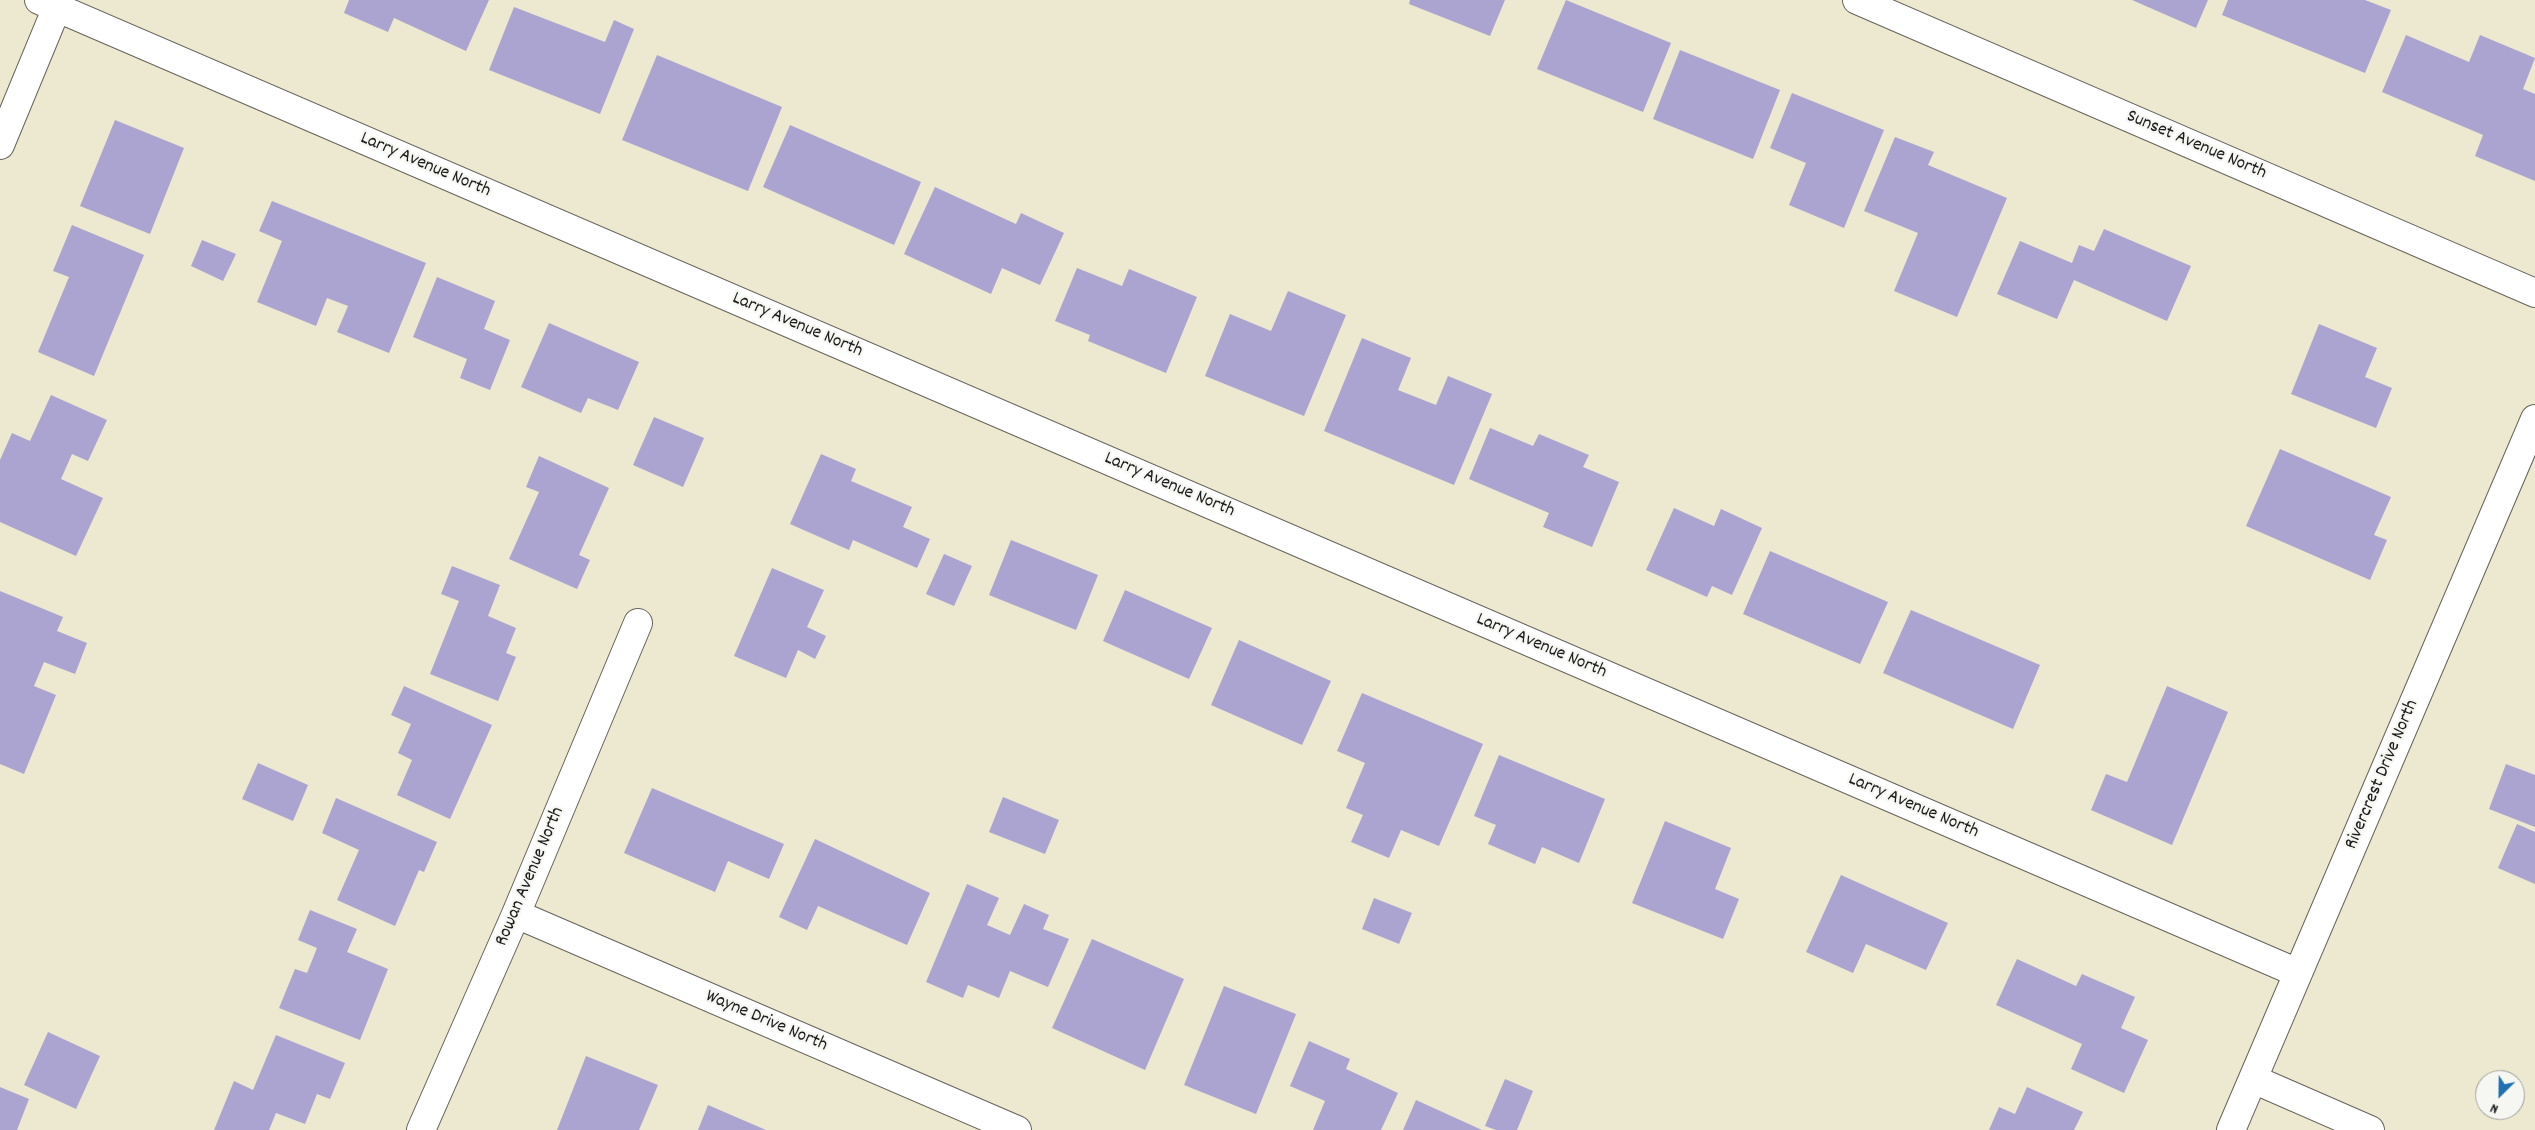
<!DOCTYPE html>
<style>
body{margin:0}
#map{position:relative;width:2535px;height:1130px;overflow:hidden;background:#ede8d0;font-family:Dekko,sans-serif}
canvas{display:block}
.north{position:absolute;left:2475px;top:1070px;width:50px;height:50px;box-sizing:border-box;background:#f6f6f2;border:1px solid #9f9f9c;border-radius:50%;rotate:203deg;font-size:14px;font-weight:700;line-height:20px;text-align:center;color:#1c1c1c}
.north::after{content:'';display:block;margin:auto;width:18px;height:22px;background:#1f6fb2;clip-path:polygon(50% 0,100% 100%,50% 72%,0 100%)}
</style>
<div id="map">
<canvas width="2535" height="1130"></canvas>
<div class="north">N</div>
</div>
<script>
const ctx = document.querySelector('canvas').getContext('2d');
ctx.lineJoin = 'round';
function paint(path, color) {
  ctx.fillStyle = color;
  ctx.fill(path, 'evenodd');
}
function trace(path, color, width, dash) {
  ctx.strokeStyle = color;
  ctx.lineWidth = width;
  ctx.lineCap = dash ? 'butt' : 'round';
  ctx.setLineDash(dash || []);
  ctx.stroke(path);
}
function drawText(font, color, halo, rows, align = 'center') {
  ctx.font = font + ' Dekko,sans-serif';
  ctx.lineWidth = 4.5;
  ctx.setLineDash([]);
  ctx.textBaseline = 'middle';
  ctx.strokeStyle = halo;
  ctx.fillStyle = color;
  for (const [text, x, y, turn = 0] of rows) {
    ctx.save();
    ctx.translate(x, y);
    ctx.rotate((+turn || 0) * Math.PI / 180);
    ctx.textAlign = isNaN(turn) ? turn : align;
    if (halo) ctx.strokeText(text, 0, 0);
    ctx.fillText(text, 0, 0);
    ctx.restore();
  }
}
paint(new Path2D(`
 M349 0H489L466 51 394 18 388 32 344 13Z
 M1410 0H1505L1490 36 1409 4Z
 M1566 0 1671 43 1643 112 1537 69Z
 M2132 0H2208L2196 28Z
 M2228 0H2365L2391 10 2365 73 2222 15Z
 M514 7 605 42 614 20 634 29 600 114 489 70Z
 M2406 35 2469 62 2480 35 2535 58 2523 89 2535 94V181L2475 156 2483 135 2382 92Z
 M1680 50 1780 90 1753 159 1653 119Z
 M657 55 782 107 748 191 622 140Z
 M1792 93 1884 130 1844 228 1789 205 1806 163 1770 148Z
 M115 120 184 148 150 234 80 206Z
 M790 125 921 182 894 245 763 187Z
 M1895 137 1934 152 1928 165 2007 198 1957 317 1894 291 1918 233 1864 211Z
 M935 187 1016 224 1021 213 1064 233 1040 285 1002 268 991 294 904 254Z
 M272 201 426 263 389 353 337 332 348 306 327 298 316 326 257 302 282 241 259 231Z
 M72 225 144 255 94 376 38 352 69 277 53 271Z
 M2104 229 2191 266 2167 321 2074 280 2057 319 1997 294 2020 241 2072 263 2079 245 2094 251Z
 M202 240 236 254 223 281 191 266Z
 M1077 268 1122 286 1129 269 1197 297 1166 373 1088 341 1090 335 1055 321Z
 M437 277 495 301 484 329 510 340 490 390 460 378 467 359 413 337Z
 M1288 291 1346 315 1304 416 1205 376 1230 314 1271 331Z
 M549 323 639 362 618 410 588 398 581 413 521 387Z
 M2319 324 2377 348 2365 377 2392 388 2376 428 2291 394Z
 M1362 338 1411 358 1398 390 1436 405 1448 376 1492 394 1454 485 1324 431Z
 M51 395 107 420 88 461 72 454 61 479 103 498 76 556 0 522V460L12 433 30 441Z
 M654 417 704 438 683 487 633 465Z
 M1490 428 1533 446 1539 434 1589 455 1583 467 1619 482 1592 547 1543 527 1549 513 1469 479Z
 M2280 449 2391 497 2374 535 2387 540 2370 580 2246 526Z
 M821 454 856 469 851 481 912 507 903 527 930 539 917 568 853 540 849 550 790 524Z
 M539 456 609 488 579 555 590 560 577 589 509 559 539 492 526 487Z
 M1674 508 1714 526 1721 509 1762 528 1732 595 1712 586 1707 597 1646 570Z
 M1011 540 1098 575 1076 630 989 595Z
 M1770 551 1888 602 1860 664 1743 614Z
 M944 554 972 566 954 606 926 594Z
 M452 566 500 585 488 616 516 628 506 653 516 657 498 701 430 674 459 601 441 594Z
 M772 568 824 590 807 627 826 636 815 659 798 650 786 678 734 656Z
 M1125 590 1212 628 1189 679 1103 641Z
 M0 591 63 617 57 631 87 643 75 674 44 662 34 686 56 695 24 774 0 764Z
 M1911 610 2040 665 2013 729 1883 673Z
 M1239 640 1331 681 1302 745 1211 705Z
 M404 686 492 725 450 819 397 795 412 760 398 753 411 724 391 715Z
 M2167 686 2228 712 2172 845 2091 810 2106 774 2127 782Z
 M1362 693 1483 744 1439 846 1401 830 1389 858 1351 842 1363 815 1346 808 1365 763 1337 751Z
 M1499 755 1605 799 1579 863 1542 847 1535 864 1488 844 1496 825 1474 816Z
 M258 763 308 785 293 821 242 799Z
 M2506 764 2535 775V827L2489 809Z
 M652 788 784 844 769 879 728 861 715 892 624 853Z
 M1003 797 1059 820 1045 854 989 832Z
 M336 798 437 842 424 872 419 870 395 926 337 900 359 850 322 833Z
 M1665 821 1731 848 1715 889 1739 899 1723 939 1632 903Z
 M2517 824 2535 832V884L2498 868Z
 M815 839 930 893 907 945 818 906 807 930 779 917Z
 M1841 875 1948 923 1926 970 1866 944 1853 973 1806 952Z
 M967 884 999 898 987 925 1010 935 1024 904 1049 915 1043 929 1069 939 1048 987 1010 971 999 998 968 985 963 998 926 982Z
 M1374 898 1412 913 1399 944 1362 929Z
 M310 910 357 929 347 952 388 969 360 1040 279 1008 295 969 307 973 317 948 298 940Z
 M1092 939 1184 979 1145 1070 1052 1028Z
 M2017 959 2076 986 2082 974 2135 997 2121 1028 2148 1040 2124 1093 2071 1069 2082 1044 1996 1005Z
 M1224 986 1296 1014 1256 1114 1184 1085Z
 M48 1032 100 1056 76 1109 24 1085Z
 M276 1035 345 1063 330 1099 317 1094 305 1124 276 1113 269 1130H214L234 1081 253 1090Z
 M1309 1041 1350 1059 1346 1069 1398 1093 1381 1130H1313L1325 1101 1290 1086Z
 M586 1056 658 1085 639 1130H557Z
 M1505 1079 1533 1091 1517 1130H1496L1485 1126Z
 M0 1087 29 1099 17 1130H0Z
 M2027 1087 2083 1112 2074 1130H1989L1999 1107 2015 1114Z
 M1416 1100 1482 1130H1403Z
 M708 1105 766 1130H698Z`), '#aba4d0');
const minor = new Path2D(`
 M39 0 2298 973
 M1857 0 2535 293
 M0 145 60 0
 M516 914 1017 1130
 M2253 1079 2370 1130
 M421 1130 516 914 638 623
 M2231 1130 2535 419`);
trace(minor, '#65635b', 30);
trace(minor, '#fff', 28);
drawText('19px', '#1c1c1c', '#f6f6f2', [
 ["Sunset Avenue North",2196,146,23],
 ["Larry Avenue North",425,166,23],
 ["Larry Avenue North",797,326,23],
 ["Larry Avenue North",1169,486,23],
 ["Larry Avenue North",1541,647,23],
 ["Rivercrest Drive North",2383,775,-67],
 ["Larry Avenue North",1913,807,23],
 ["Rowan Avenue North",531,877,-67],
 ["Wayne Drive North",766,1022,23]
]);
</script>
